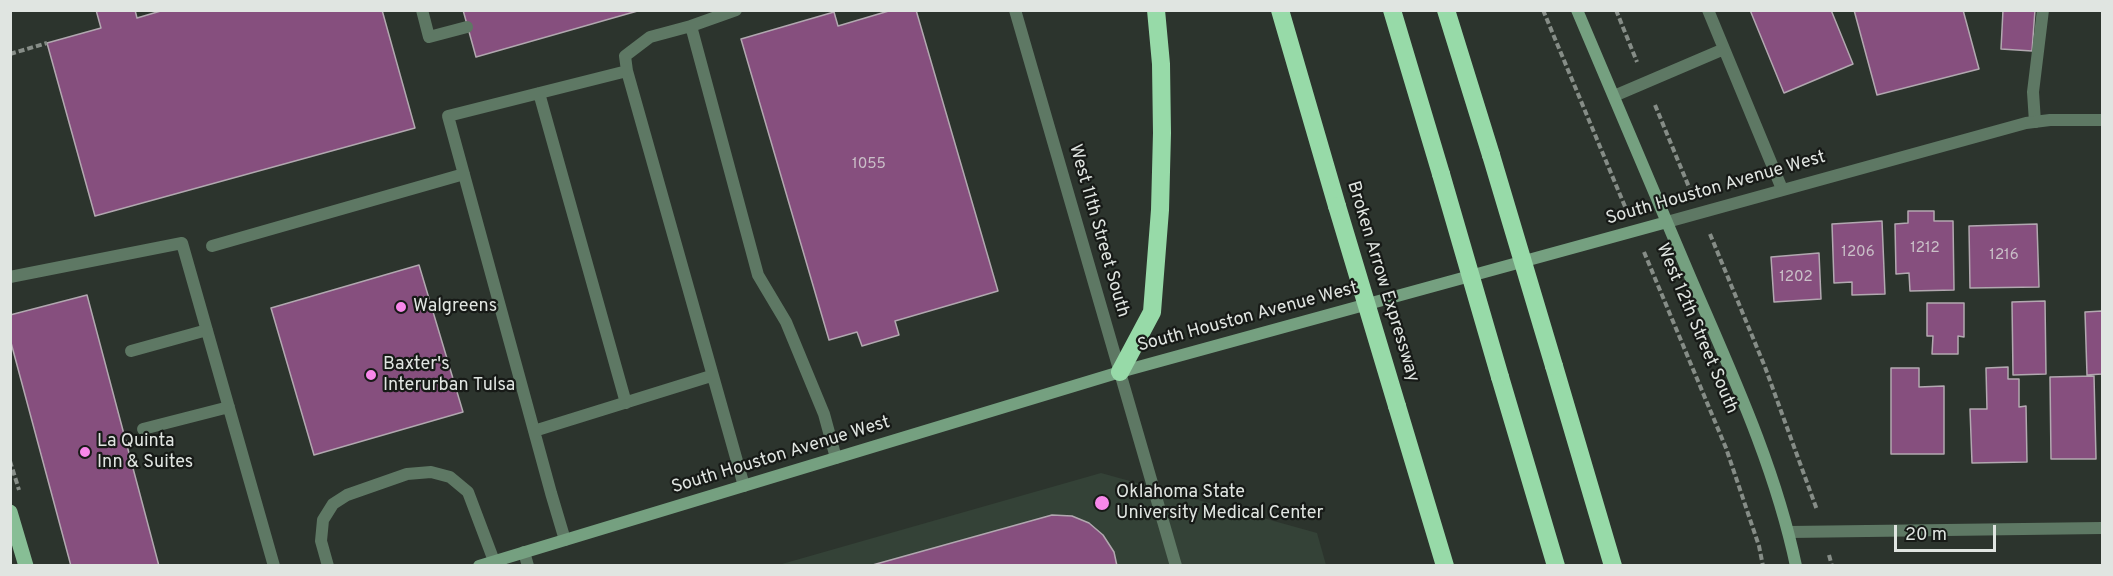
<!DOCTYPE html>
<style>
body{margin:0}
#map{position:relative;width:2113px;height:576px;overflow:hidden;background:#2c342d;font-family:Overpass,sans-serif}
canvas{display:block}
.frame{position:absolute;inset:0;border:12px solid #e0e5e1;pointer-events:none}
.scale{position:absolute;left:1894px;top:525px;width:102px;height:27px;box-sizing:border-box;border:3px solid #e0e5e1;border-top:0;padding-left:8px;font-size:18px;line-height:21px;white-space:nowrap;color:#e0e5e1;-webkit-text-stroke:4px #171a17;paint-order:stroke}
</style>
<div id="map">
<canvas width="2113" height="576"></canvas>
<div class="frame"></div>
<div class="scale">20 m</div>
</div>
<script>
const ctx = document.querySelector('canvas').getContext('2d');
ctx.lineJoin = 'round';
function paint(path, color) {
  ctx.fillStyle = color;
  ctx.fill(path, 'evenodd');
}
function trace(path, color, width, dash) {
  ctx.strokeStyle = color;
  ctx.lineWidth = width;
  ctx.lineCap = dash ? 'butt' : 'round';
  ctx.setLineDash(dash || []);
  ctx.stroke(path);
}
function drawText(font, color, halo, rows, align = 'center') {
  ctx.font = font + ' Overpass,sans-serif';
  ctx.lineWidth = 4.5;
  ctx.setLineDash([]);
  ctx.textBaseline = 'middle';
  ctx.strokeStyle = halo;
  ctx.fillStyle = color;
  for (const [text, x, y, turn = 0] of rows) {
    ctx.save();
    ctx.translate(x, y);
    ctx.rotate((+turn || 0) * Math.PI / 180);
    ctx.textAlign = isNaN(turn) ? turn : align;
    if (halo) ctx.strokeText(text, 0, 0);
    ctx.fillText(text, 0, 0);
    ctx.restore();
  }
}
paint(new Path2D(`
 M1101 473 1317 533 1326 565 775 566Z`), '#344237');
const building = new Path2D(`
 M96 10H135L137 18 164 10H382L415 128 95 216 47 43 101 28Z
 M463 10H641L476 57Z
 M892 10H916L998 291 895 321 899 335 862 346 857 332 829 340 741 39 834 12 838 26Z
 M1750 10H1831L1853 64 1784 93Z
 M1854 10H1963L1979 69 1877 95Z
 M2003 10H2035L2032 51 2001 49Z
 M1908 211H1934V221H1953L1954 290 1910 291 1909 273 1896 274 1895 224 1908 223Z
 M1882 221 1885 294 1852 295V282L1834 283 1832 224Z
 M2037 224 2039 287 1970 288 1969 226Z
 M1819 253 1821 299 1774 302 1771 257Z
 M419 265 463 412 314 455 271 308Z
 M87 295 159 566H71L10 339V315Z
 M2045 301 2046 374 2013 375 2012 302Z
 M1927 303H1964V337L1958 336V354H1932L1933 336H1927Z
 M2102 311V374L2087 375 2085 312Z
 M2008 367V379H2019V407L2026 406 2027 462 1972 463 1970 409H1987L1986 368Z
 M1891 368H1919V387L1944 386V454H1891Z
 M2094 376 2096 459H2051L2050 377Z
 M1052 515 1072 516 1089 523 1103 535 1114 552 1117 566H869Z`);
paint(building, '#864f7e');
trace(building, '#b2a8b0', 1.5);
trace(new Path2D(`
 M1543 10 1626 209
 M1616 10 1637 62
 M10 54 47 43
 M1655 105 1691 192
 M1710 234 1765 367 1817 510
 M1644 252 1726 448 1759 546 1763 566
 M10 461 19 490
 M1829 555 1832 566`), '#868d87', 4, [6, 3]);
trace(new Path2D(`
 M422 10 429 37 467 27
 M736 10 691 26 758 275 786 322 824 414 836 458
 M1708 10 1782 189
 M627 71 625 56 650 37 691 26
 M539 93 626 403
 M1614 96 1724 49
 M2035 122 2033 92 2043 10
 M212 246 464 174
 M10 277 182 243 274 566
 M131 351 207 330
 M143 429 229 407
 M534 431 711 376
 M565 540 551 493 448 116 627 71 744 486
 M524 552 528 566
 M328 566 321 541 323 520 333 504 347 495 407 474 431 472 450 477 468 492 494 561`), '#5e7864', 12);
trace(new Path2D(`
 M1789 532 2102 528`), '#5e7864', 12);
trace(new Path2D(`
 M1015 10 1176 566
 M1667 222 2026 123 2050 120H2102`), '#5e7864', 12);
trace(new Path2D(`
 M1577 10C1615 100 1653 190 1691 279 1731 372 1775 466 1796 566
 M479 566 1120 372 1667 222`), '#75a080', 12);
trace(new Path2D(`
 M10 512 26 566`), '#87be95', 15);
trace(new Path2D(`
 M1280 10 1337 206
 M1392 10 1441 174
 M1446 10 1491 155
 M1554 366 1613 566
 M1120 372 1152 312 1160 210 1162 133 1161 64 1156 10
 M1500 377 1556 566
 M1397 406 1445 566`), '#97daa8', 18);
trace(new Path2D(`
 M1491 155 1554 366
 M1441 174 1500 377
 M1337 206 1397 406`), '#97daa8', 18);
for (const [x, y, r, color] of [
 [401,307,6,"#f888ea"],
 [371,375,6,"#f888ea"],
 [85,452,6,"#f888ea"],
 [1102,503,8,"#f888ea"]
]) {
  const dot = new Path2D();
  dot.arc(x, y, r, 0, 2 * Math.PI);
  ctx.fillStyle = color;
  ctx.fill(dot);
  trace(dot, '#171a17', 2);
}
drawText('15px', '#cac0c8', null, [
 ["1055",869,165],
 ["1212",1925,249],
 ["1206",1858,253],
 ["1216",2004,256],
 ["1202",1796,278]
]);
drawText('18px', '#e0e5e1', '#171a17', [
 ["South Houston Avenue West",1716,189,-16],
 ["West 11th Street South",1098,231,74],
 ["Broken Arrow Expressway",1382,282,73],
 ["South Houston Avenue West",1248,318,-15],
 ["West 12th Street South",1696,329,67],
 ["South Houston Avenue West",781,456,-17]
]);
drawText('18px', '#e0e5e1', '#171a17', [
 ["Walgreens",413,307],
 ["Baxter's",383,365],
 ["Interurban Tulsa",383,386],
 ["La Quinta",97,442],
 ["Inn & Suites",97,463],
 ["Oklahoma State",1116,493],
 ["University Medical Center",1116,514]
], 'left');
</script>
